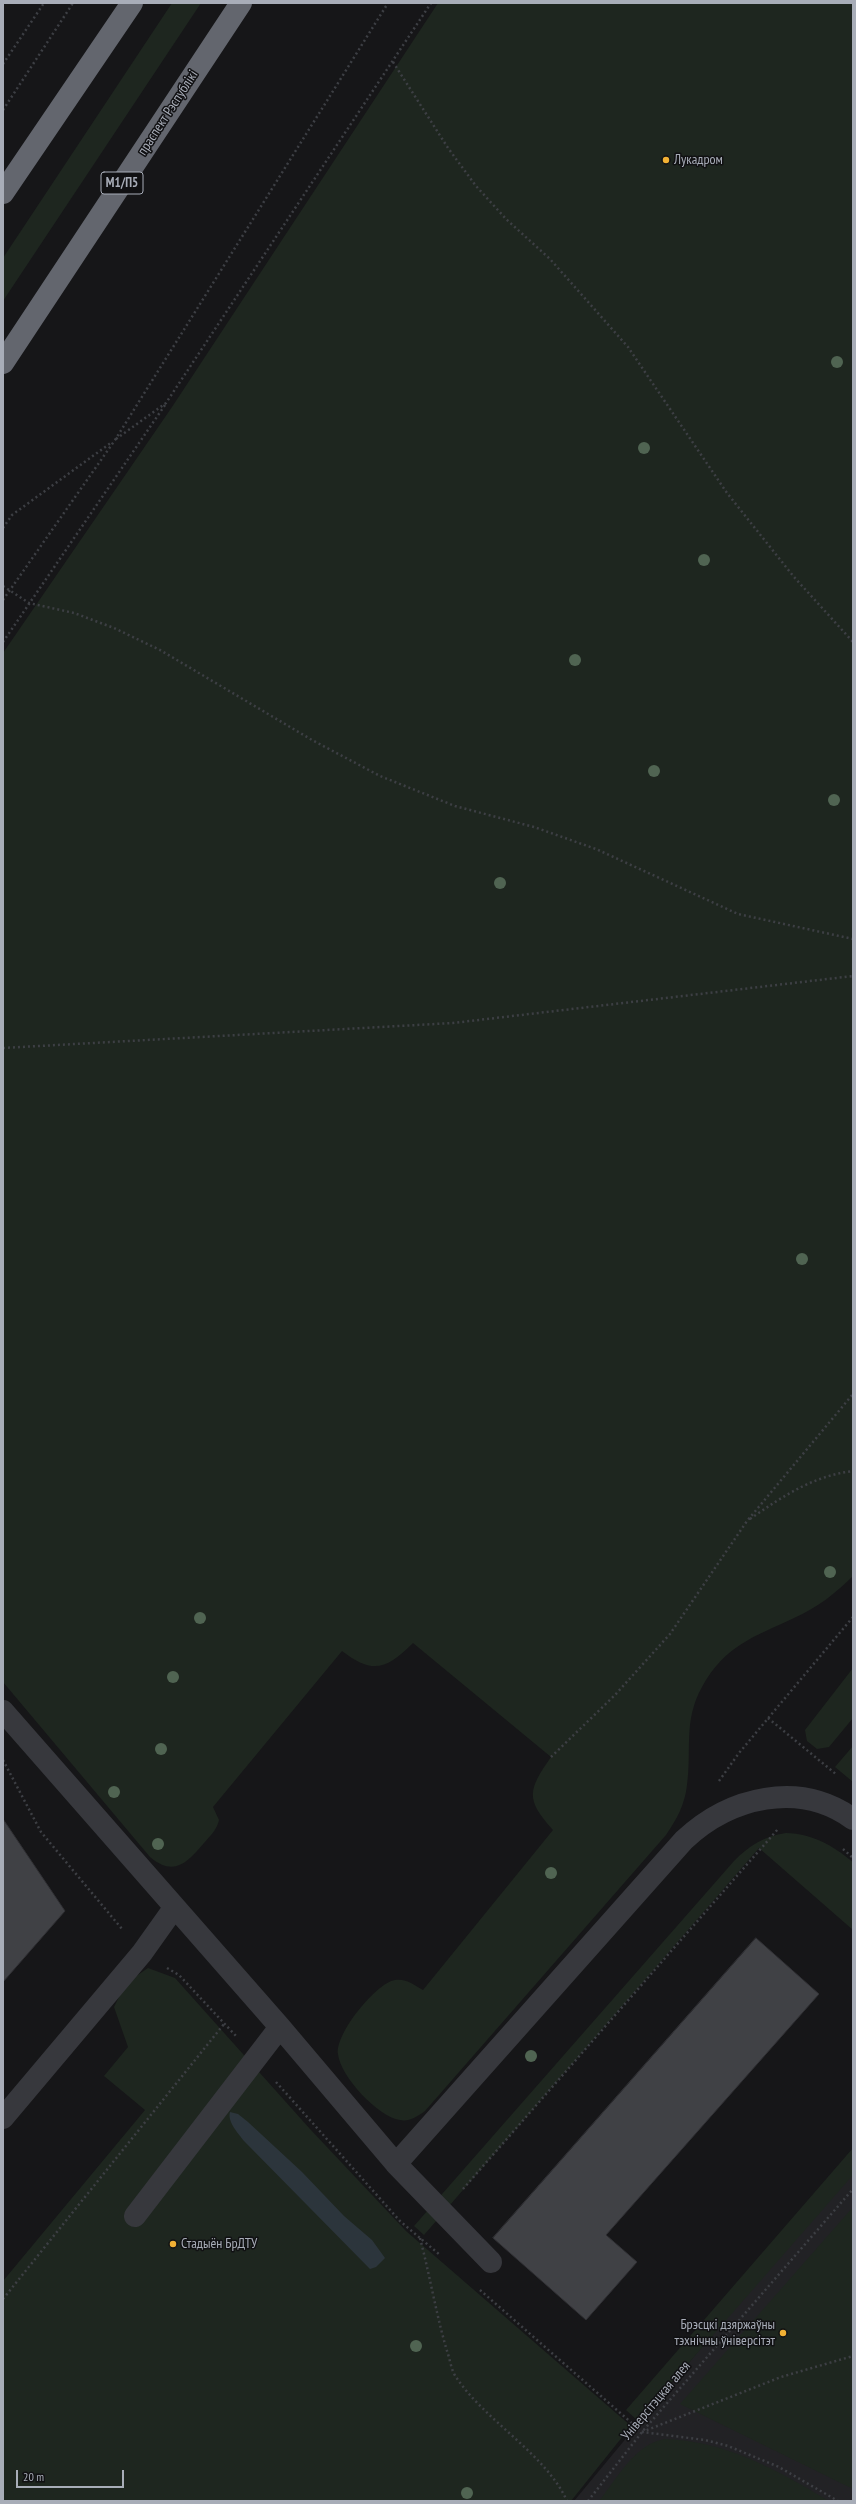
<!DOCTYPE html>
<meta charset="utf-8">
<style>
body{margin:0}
#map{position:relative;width:856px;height:2504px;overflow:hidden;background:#161618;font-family:"PT Sans Narrow",sans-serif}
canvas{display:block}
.frame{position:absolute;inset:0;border:4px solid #a8adb8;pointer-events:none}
.scale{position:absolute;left:16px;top:2470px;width:108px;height:18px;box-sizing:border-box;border:2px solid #a8adb8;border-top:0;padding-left:5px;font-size:12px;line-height:14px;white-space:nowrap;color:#a8adb8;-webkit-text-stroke:3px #111113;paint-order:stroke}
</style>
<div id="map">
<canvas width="856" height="2504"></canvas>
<div class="frame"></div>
<div class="scale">20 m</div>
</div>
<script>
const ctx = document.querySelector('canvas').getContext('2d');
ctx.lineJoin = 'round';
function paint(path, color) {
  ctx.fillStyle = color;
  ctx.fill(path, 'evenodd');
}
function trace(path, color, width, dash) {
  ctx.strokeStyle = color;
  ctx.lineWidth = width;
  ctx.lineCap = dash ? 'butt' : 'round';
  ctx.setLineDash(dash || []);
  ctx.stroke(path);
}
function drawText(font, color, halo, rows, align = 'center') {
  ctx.font = font + ' "PT Sans Narrow",sans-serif';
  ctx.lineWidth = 3;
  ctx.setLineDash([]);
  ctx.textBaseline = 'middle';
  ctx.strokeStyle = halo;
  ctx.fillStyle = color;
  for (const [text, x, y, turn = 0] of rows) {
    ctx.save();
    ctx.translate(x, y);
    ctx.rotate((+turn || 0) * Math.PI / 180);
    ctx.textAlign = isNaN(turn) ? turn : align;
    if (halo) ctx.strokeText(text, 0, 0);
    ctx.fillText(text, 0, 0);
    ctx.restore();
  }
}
paint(new Path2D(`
 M853 2165V2501H574Z`), '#222225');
paint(new Path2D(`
 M172 3H201L3 301V258Z
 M438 3H853V1576C836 1593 817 1608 794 1618 754 1637 725 1645 702 1687 683 1721 692 1750 687 1785 685 1804 677 1819 666 1835L425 2111C418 2116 410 2122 400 2120 378 2117 340 2076 338 2054 335 2034 376 1983 395 1980 405 1978 415 1985 423 1990L553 1830C525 1799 528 1790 551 1757L413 1643C387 1669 373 1675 342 1651L213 1807 219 1820C217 1830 210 1836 204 1843 187 1863 174 1877 150 1857L3 1682V653L172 407Z
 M853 1668V1718L829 1747 817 1749 807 1741 805 1730Z
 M853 1746V1782L835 1767Z
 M786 1833C813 1834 832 1845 853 1862V1930L759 1848 424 2235 414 2226 734 1861C749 1846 764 1836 786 1833Z
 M148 1968 175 1978 310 2129 406 2231 631 2426 571 2501H3V2281L145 2110 104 2076 128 2047 114 2007 126 1983Z
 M853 2148V2175L638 2421 626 2410Z
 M853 2207V2489L680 2404Z
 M666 2439C726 2441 779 2471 829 2501H599C616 2480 636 2442 666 2439Z`), '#1e261f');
paint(new Path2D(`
 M230 2112 238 2114 248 2122 302 2172 344 2216 372 2240 385 2258 376 2267 370 2269 244 2141C239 2134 227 2122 230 2112Z`), '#2c353c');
const building = new Path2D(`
 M3 1819 65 1911 3 1982Z
 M756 1938 819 1994 606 2235 637 2262 586 2320 493 2238Z`);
paint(building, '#404145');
trace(building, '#303034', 1);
trace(new Path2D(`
 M393 62 448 148 476 186 506 219 550 259 628 347 727 493 794 577 853 642
 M3 64 44 3
 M3 110 73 3
 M116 439 166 403 431 3
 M3 528 12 515 112 442
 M3 586 29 603 74 613 114 628 160 650 312 740 380 776 455 806 534 827 596 849 738 914 853 939
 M3 600 115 440 388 3
 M3 642 165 405
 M3 1048 453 1023 853 976
 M750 1519C783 1496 813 1476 853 1471
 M768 1718 837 1775
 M551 1757 615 1695 670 1634 747 1521 853 1394
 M3 1760 41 1832 122 1929
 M719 1781 739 1753 853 1617
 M843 1849 853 1858
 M167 1968 179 1975 236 2036
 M276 2082 400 2221 440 2255
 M463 2189 778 1829
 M420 2238C430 2276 436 2314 447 2351 450 2359 451 2370 456 2377 484 2420 546 2454 567 2501
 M480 2290 642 2432 705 2440 728 2446 779 2467 838 2501
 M3 2299 224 2024
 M642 2432 781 2377 853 2356
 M588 2501 642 2432 853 2189`), '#3d3f44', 2.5, [2, 3]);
trace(new Path2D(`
 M3 1711 280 2027 396 2164 491 2262
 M3 2118 142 1953 174 1908
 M396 2164 684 1840C730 1797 799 1780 853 1819
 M135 2216 280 2027`), '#37383d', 22);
trace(new Path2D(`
 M3 193 132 3
 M3 363 241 3`), '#63666e', 22);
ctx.fillStyle = '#506452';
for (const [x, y] of [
 [837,362],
 [644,448],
 [704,560],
 [575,660],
 [654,771],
 [834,800],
 [500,883],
 [802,1259],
 [830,1572],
 [200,1618],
 [173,1677],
 [161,1749],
 [114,1792],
 [158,1844],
 [551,1873],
 [531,2056],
 [416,2346],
 [467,2493]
]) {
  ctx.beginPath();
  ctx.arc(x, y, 6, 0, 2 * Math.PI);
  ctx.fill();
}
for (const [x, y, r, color] of [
 [666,160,4,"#f2b134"],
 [173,2244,4,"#f2b134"],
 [783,2333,4,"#f2b134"]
]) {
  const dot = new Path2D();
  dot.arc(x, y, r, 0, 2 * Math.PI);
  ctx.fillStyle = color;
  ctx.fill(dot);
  trace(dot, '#111113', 1.5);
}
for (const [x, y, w] of [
 [122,183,42]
]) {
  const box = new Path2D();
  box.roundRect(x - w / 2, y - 11, w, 22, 3);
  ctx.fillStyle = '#111113';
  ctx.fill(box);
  trace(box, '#a8adb8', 1);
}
drawText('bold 13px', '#a8adb8', null, [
 ["М1/П5",122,183]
]);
drawText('14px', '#a8adb8', '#111113', [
 ["праспект Рэспублікі",168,113,-57],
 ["Універсітэцкая алея",656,2401,-50]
]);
drawText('14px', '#a8adb8', '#111113', [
 ["Лукадром",674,160],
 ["Стадыён БрДТУ",181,2244],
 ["Брэсцкі дзяржаўны",775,2325,"right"],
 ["тэхнічны ўніверсітэт",775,2341,"right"]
], 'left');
</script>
